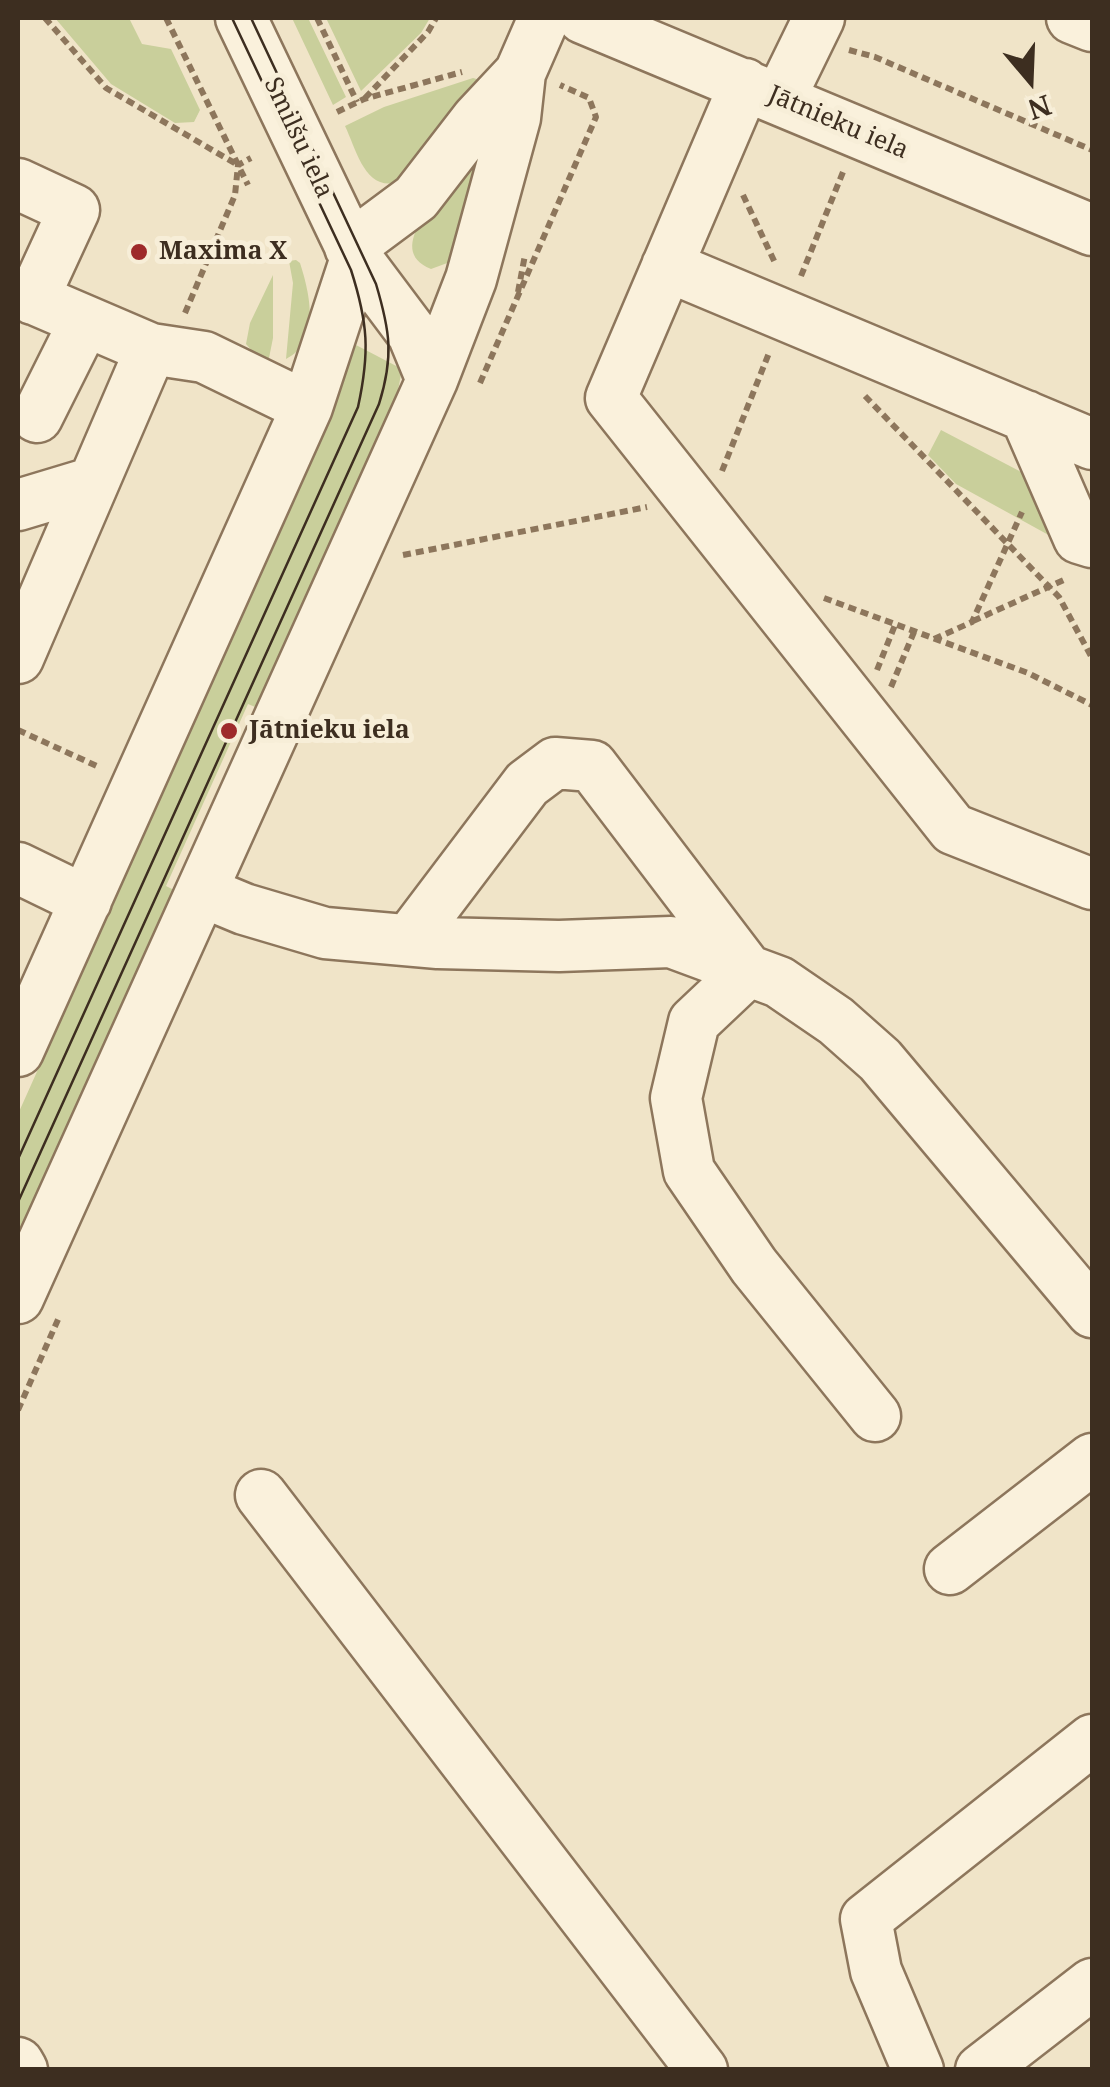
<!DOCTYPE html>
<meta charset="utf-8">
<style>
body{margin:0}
#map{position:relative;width:1110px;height:2087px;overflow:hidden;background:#f0e4c8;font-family:"Noto Serif",serif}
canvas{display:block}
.frame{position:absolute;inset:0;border:20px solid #3d2e20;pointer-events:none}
.north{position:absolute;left:980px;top:30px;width:100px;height:100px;-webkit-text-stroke:8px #f7eed8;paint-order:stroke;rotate:161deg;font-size:28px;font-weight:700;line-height:40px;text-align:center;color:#3d2e20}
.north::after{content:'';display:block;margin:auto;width:35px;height:45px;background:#3d2e20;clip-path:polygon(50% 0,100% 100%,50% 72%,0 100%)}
</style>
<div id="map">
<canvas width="1110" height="2087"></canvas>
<div class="frame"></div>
<div class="north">N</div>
</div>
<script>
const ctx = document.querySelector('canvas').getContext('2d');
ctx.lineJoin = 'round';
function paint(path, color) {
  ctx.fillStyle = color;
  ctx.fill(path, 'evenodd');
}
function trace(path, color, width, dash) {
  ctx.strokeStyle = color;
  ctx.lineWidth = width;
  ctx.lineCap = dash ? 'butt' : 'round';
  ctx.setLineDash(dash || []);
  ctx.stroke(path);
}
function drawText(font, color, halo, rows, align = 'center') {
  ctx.font = font + ' "Noto Serif",serif';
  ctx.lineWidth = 10;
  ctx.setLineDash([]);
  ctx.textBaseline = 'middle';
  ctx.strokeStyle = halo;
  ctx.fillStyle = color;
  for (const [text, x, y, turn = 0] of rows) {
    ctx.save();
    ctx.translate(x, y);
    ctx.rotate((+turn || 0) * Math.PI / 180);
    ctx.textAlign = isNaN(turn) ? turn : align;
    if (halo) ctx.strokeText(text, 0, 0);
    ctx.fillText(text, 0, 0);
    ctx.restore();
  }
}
paint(new Path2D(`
 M55 18H129L142 44 171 49 200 110 194 122 175 123 111 84Z
 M292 18H308L346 97 333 105Z
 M326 18H430L421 33 361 91Z
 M473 78 480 80 399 182C365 192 357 151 345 126L384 107Z
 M473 165 476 171 450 262 431 269C382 249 443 195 461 171Z
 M296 260 300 263C310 294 321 342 286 359L293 283 289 261Z
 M273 275V338L269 358 259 359 246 344 250 323Z
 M356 345 402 369 394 412 260 709 248 704 166 886 178 892 18 1249V1114L317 447Z
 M941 430 1048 486 1054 538 956 484 928 455Z`), '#c9cf9b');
const minor = new Path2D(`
 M241 18 356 258 413 334 432 380
 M583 18 1092 230
 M1072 18 1092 26
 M745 84 611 398 953 829 1092 884
 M780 98 819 18
 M18 184 74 210 33 299
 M350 247 416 198 477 119 520 73
 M667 266 1092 444
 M18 292 151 349 204 357 307 407
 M1026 416 1079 538 1092 542
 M37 417 85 321
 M18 505 91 483
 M18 658 151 349
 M18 868 86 901
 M203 892 244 909 325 933 438 943 559 946 671 942 779 982 836 1021 880 1060 1092 1312
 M409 940 527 784 555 763 592 766 748 971 694 1022 676 1098 689 1171 754 1266 875 1416
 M18 1051 307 407 356 258
 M18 1298 432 380 471 279 515 118 520 73 544 18
 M261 1495 702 2070
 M950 1569 1092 1459
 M18 2063 22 2070
 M918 2070 876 1971 866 1919 1092 1740
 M981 2070 1092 1984`);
trace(minor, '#8d765c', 55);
trace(new Path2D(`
 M45 18 106 88 238 165
 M166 18 248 185
 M317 18 357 102
 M849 50 875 57 1092 150
 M365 98 428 32 436 18
 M337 112 364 99 462 72
 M743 195 776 265
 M801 276 843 172
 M518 292 525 255
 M185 313 235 195 238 165 251 158
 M480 383 596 117 589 98 560 85
 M865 396 1059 597 1092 658
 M722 471 769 353
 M403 555 647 507
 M824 598 1028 673 1092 705
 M973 621 1066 579
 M934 639 972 622 1022 512
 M877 670 895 625
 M891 687 914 632
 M18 730 99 767
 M18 1410 60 1315`), '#8d765c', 6, [8, 5]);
trace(minor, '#faf1dc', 50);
trace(new Path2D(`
 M18 1159 358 407C370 352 368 323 351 270L232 18
 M18 1202 379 404C394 356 390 331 376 284L251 18`), '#3d2e20', 2.5);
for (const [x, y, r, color] of [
 [139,252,10,"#9e2a2b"],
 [229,731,10,"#9e2a2b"]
]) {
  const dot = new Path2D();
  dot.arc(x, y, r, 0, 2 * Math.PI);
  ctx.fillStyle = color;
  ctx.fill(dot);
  trace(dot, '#f7eed8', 4);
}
drawText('25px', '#3d2e20', '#f7eed8', [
 ["Jātnieku iela",838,123,23],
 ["Smilšu iela",298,138,65]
]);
drawText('bold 25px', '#3d2e20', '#f7eed8', [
 ["Maxima X",159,252],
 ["Jātnieku iela",249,731]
], 'left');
</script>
